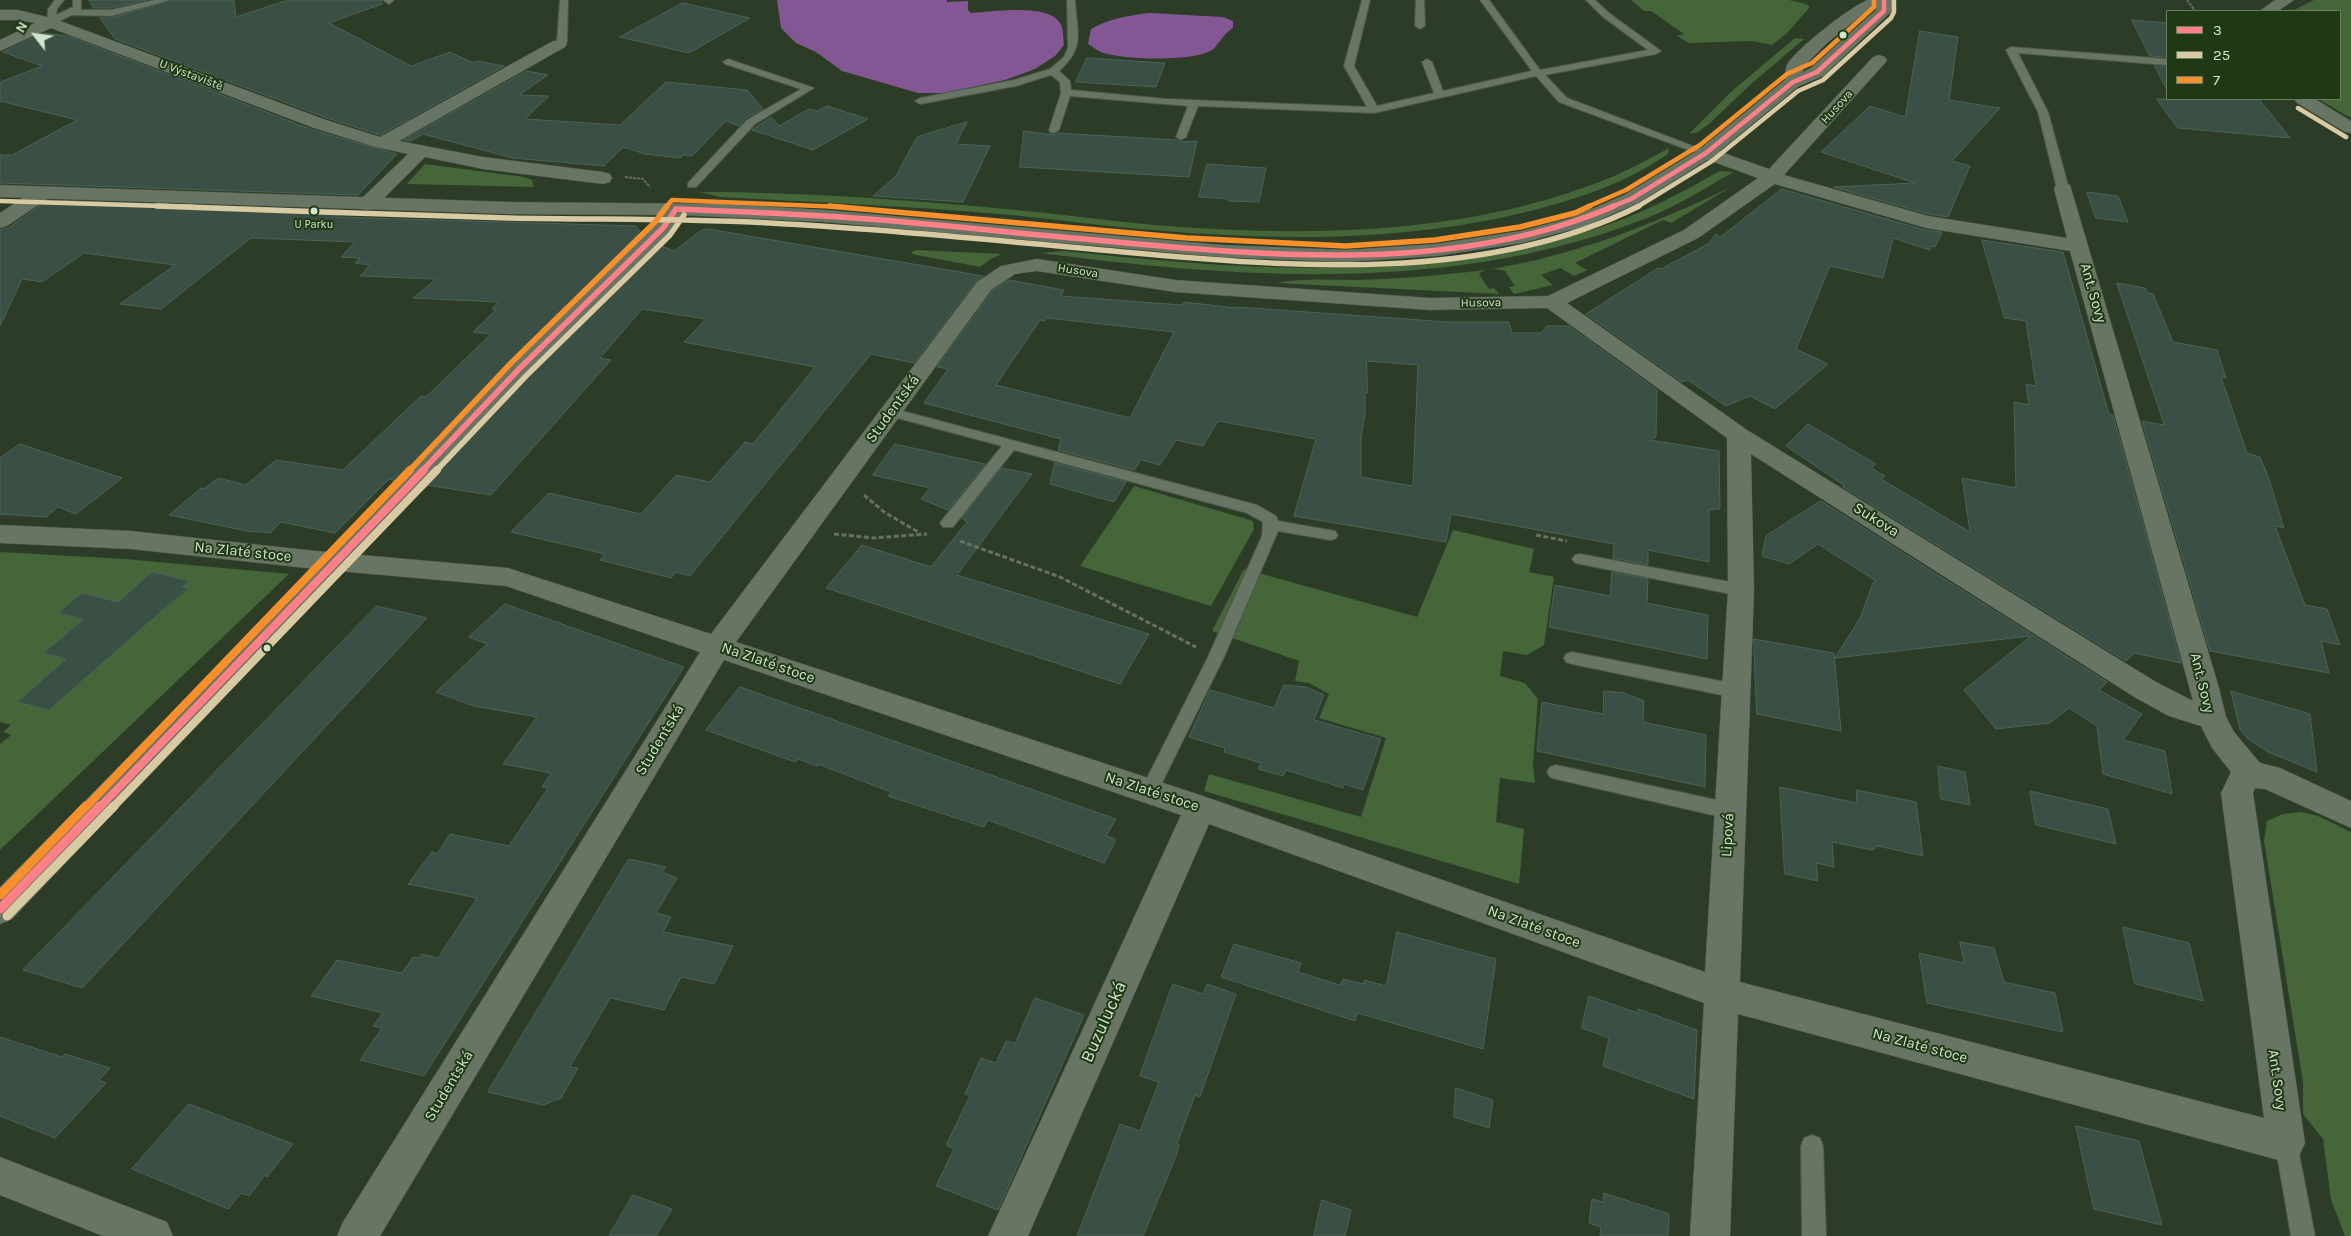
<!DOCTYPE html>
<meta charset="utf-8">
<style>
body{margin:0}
#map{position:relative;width:2351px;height:1236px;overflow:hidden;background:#2c3c26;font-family:Karla,sans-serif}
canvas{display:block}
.legend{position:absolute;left:2166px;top:10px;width:175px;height:90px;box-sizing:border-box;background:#1f3914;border:1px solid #677d5e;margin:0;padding:6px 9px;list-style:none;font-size:15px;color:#d3e4cd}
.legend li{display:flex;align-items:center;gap:10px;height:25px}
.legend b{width:25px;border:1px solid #677d5e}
.north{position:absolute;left:10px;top:10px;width:50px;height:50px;-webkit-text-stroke:4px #1f3914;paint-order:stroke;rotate:300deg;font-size:14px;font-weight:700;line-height:20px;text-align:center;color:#d3e4cd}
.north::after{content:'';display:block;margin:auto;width:18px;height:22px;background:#d3e4cd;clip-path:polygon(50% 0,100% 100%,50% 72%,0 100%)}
</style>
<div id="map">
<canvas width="2351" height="1236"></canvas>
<ul class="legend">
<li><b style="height:6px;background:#ff8086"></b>3</li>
<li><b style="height:6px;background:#d8caa3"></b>25</li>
<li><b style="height:6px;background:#f7902b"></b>7</li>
</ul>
<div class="north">N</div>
</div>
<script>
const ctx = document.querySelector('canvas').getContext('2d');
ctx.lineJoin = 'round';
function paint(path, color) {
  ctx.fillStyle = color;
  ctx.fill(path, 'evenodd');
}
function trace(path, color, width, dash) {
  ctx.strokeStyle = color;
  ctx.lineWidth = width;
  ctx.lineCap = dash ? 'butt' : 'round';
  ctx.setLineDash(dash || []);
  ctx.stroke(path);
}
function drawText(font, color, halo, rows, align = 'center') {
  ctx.font = font + ' Karla,sans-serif';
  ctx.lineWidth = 4;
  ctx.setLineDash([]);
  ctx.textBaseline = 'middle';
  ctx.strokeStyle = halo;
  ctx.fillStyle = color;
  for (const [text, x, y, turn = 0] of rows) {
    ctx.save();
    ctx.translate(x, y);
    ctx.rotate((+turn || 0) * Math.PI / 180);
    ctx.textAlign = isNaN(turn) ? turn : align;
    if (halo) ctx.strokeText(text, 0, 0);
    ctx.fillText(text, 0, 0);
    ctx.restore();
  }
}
paint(new Path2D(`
 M1631 0H1789L1806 4 1810 7 1787 33 1772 45 1752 41 1689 43 1677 36 1684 34 1651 11H1644Z
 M2314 0H2351V118L2318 99H2340V11H2292Z
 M1795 38 1804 39 1751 84 1709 124 1698 132 1689 134 1732 91Z
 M1669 148 1668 154C1628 182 1578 199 1530 211 1411 241 1286 241 1164 231 1109 227 1055 219 1000 214 907 206 813 202 720 197L700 192C805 192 912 200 1016 210 1062 214 1108 221 1154 225 1303 237 1461 236 1602 181 1625 172 1647 160 1669 148Z
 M425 164 524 177 532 180 534 187 407 184Z
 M1720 171 1734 172C1705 188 1677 206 1647 218 1455 294 1240 279 1040 253L1065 251C1251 271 1447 286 1626 218 1659 205 1689 188 1720 171Z
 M1731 187 1671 223 1663 220 1575 263 1587 270 1574 276 1560 268 1541 275 1553 285 1514 294 1509 287 1515 286 1505 271C1495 268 1487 267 1479 274L1489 289 1494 288 1499 294 1276 283C1302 278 1329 280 1355 280 1393 279 1431 276 1469 272 1561 261 1648 227 1731 187Z
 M916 250 1002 254 991 259 980 267 912 254V252Z
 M1134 486 1253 521 1254 529 1211 606 1080 566Z
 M1453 530 1534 549 1529 572 1554 577 1544 645 1527 655 1503 651 1500 676 1525 683 1538 699 1533 764 1535 783 1500 778 1496 822 1524 829 1519 884 1204 791 1209 774 1361 817 1386 738 1319 718 1329 694 1309 683 1295 681 1299 661 1212 631 1244 569 1417 617Z
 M0 552 125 559 289 574 0 850V744L11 735 3 732 11 725 0 722ZM152 572 189 581 182 587 188 589 167 607 123 598ZM82 593 105 599 82 619 59 613ZM129 638 49 710 18 702 66 659 44 653Z
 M2301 812 2318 816 2351 832V1236H2345L2331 1200 2323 1139 2303 1114V1082L2264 841 2267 821 2283 814Z`), '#456638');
paint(new Path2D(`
 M777 0H947V2L968 1V10L971 13C991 12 1048 3 1060 23 1064 28 1063 39 1064 45L1055 56 1035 69 1005 80 945 93H918L842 71 816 52 796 43 781 28Z
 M1150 13 1223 17 1233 21V28C1223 34 1217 47 1212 50 1193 62 1121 60 1101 52 1096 50 1092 46 1088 44L1091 29C1108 19 1130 15 1150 13Z`), '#835793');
const building = new Path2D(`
 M89 0H147L111 8H94Z
 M172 0H234L236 17 288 0H381L382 4 329 23 411 66 450 52 473 63 477 61 504 66 380 135 327 118 115 39 100 18H111Z
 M683 3 750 18 689 53 620 37Z
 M2132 20 2167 23V57L2150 56Z
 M1920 31 1958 37 1949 100 2000 108 1952 161 1970 166 1948 217 1928 214 1833 187 1915 183 1821 152 1870 106 1905 117Z
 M44 33 68 36 313 130 397 154 358 195 0 183V155H12L77 120 0 101V82L42 66 3 52Z
 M1087 58 1165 63 1156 87 1076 82Z
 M2155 66 2167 67V90Z
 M527 71 548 75 519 95 549 96 525 119 620 125 666 82 747 90 763 109 746 118 739 126 726 121 692 156 683 155 680 158 645 154 623 147 604 166 513 158 423 134 411 141 404 140Z
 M2157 99H2259L2290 138 2178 128Z
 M827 106 868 119 813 150 752 130 771 117 779 126 809 109 817 111Z
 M967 122 956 144 990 146 963 202 873 196 896 176 917 137Z
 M1024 131 1054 135 1057 133 1177 140 1180 142 1197 141 1189 177 1020 167Z
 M1207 164 1266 168 1259 202 1228 201 1229 199 1199 197Z
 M1782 189 1925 230 1942 232 1935 247 1930 246V250L1893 238 1883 278 1830 266 1796 349 1828 364 1775 409 1750 396 1726 406 1688 380 1682 382 1586 314 1658 268 1661 269 1708 244 1716 234 1720 237Z
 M2087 192 2118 196 2128 222 2096 218Z
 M48 200 343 210 337 217 636 226 642 235 510 363 396 481 389 479 335 533 281 522 270 533 247 531 169 515 201 488 204 489 218 478 246 485 276 460 343 470 421 396 426 397 491 334 473 332 496 310 492 309 498 302 413 298 436 279 360 276 370 265 355 263 360 258 341 257 355 242 251 238 161 309 120 304 175 265 84 253 42 282 22 279 0 326V230L8 228Z
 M708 229 983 276 976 281 914 363 871 354 690 576 676 572 671 578 600 560 605 554 511 532 549 493 641 514 676 475 710 482 745 442 753 444 815 367 684 342 706 319 642 309 600 358 611 360 491 495 426 485 528 375 659 245 674 251 702 230Z
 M1982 240 2063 252 2109 414 2113 415 2181 663 2134 653 2126 661 1843 487 1845 486 1786 446 1808 424 1876 464 1871 468 1885 476 1881 479 1970 532 1962 478 2016 488 2014 402 2029 405 2026 384 2036 386 2026 321 2005 318Z
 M1009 280 1064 290 1061 296 1182 305 1184 302 1236 308 1237 307 1448 322H1509L1512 333H1541L1547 326H1569L1657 390 1656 437 1650 440 1719 451 1720 509 1709 510V562L1648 550V565L1613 558 1614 544 1451 514 1446 542 1294 516 1316 439 1218 421 1203 446 1176 440 1160 465 1141 460 1134 470 1058 450 1061 439 924 403 948 369 937 367 992 291ZM1047 318 1174 332 1130 418 996 385 1040 320 1044 321ZM1367 361 1418 365 1413 486 1361 477V438L1365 414V393H1367Z
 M2117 283 2145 288 2148 293 2153 294 2173 342 2217 350 2226 378 2221 377 2247 453 2260 457 2268 476 2284 528 2275 526 2305 605 2327 609 2340 645 2321 641 2329 673 2210 651 2142 421 2164 425Z
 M20 444 122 478 76 514 58 507 46 517 0 514V458Z
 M895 444 985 464 948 510 921 499 930 488 873 475Z
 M1055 463 1126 482 1114 502 1050 484Z
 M1002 468 1032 474 957 575 1149 634 1120 684 826 588 862 545 931 567 967 522 962 518Z
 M1821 501 2107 682 2099 690 2142 714 2123 740 2165 751 2172 794 2103 774 2097 726 2069 708 2050 723 1996 729 1964 690 2031 636 1835 658 1860 618 1873 583 1876 581 1818 544 1789 564 1762 556 1766 536Z
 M152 572 190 581 182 587 188 588 49 710 17 702 66 659 43 653 84 619 58 613 82 593 118 602Z
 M1612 572 1648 579 1647 603 1708 615 1707 659 1549 627 1555 585 1610 596Z
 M505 604 684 667 424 1076 360 1060 382 1028 373 1026 383 1013 311 996 337 960 402 973 413 957 419 958 422 954 438 958 477 898 408 884 432 852 437 854 450 834 509 846 548 788 542 787 551 773 503 764 537 717 474 706 436 692 487 644 469 637Z
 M377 606 427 618 82 988 23 970Z
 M1754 639 1834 653 1841 731 1757 714Z
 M1284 685 1306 687 1324 695 1314 720 1381 739 1363 790 1344 784 1343 788 1286 770 1283 776 1258 769 1261 763 1224 752 1225 748 1189 737 1210 690 1274 708Z
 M740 687 1116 819 1106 836 1115 839V842L1104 863 988 820 984 827 888 796 891 792 818 764 817 766 798 759 795 762 706 730Z
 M1604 691 1624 693 1644 701 1643 722 1706 735 1705 787 1537 751 1542 702 1603 714Z
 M2231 691 2310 714 2317 772 2268 752 2247 738 2240 729Z
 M1938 766 1965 772 1970 805 1941 799Z
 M1780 787 1857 803 1856 790 1916 802 1923 856 1878 846 1872 850 1832 842 1834 867 1816 863 1818 881 1785 874Z
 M2030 791 2108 809 2116 844 2036 825Z
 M629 859 666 867 662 872 677 878 656 913 671 917 663 932 733 946 714 984 681 977 664 1010 610 998 570 1067 578 1068 561 1098 543 1105 488 1092Z
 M2123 927 2189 943 2203 1001 2135 984Z
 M1397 932 1496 959 1483 1049 1357 1013 1355 1021 1221 977 1234 944 1301 963 1298 972 1340 985 1343 979 1364 984V980L1386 986Z
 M1960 942 1994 948 2004 982 2055 993 2063 1032 1927 1003 1919 953 1964 963Z
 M1173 984 1203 994 1207 984 1236 994 1200 1097 1195 1095 1177 1144 1179 1145 1176 1156 1143 1236H1077L1120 1124 1140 1131 1159 1082 1140 1076Z
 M1589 996 1638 1013V1009L1697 1030 1694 1099 1603 1066 1609 1038 1582 1028Z
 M1035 998 1084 1015 998 1210 936 1186 954 1149 946 1145 970 1096 965 1094 981 1058 996 1063 1006 1041 1015 1043Z
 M0 1037 62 1057 65 1054 110 1068 99 1080 106 1083 55 1138 0 1116Z
 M1456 1088 1493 1100 1489 1128 1454 1117Z
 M189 1104 293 1144 267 1177 265 1175 249 1196 241 1193 228 1209 132 1169Z
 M2076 1126 2139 1141 2162 1225 2094 1209Z
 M1604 1193 1669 1214 1668 1236H1600L1601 1227 1589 1223 1592 1199 1603 1202Z
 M633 1195 672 1209 656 1236H609Z
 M1322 1200 1351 1210 1345 1236H1314Z`);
paint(building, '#3b5045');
trace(building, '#4e6258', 1);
const lane = new Path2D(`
 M55 0H64L57 9 56 15 73 7V0H81V10H111L155 0H170L111 16 72 15 53 24H47L48 9Z
 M383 0H393V1L389 4Z
 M560 0H568L567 42 559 47 554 44 557 41Z
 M1067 0H1075C1077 33 1086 47 1059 71L1070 81 1071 90 1167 99 1367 107 1344 66 1362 0H1370L1354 66 1377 106 1434 93 1422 62 1427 59 1432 62 1443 91 1532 71 1480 0H1489L1540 70 1648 50 1603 17 1586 0H1595L1609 13 1661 51 1656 54 1545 75 1567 98 1711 153 1710 155H1702L1559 102 1536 76 1374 113 1198 106 1186 137 1181 140 1176 137 1188 106 1070 96 1059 130 1054 133 1050 132 1049 130 1061 93 1060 82 1051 75 1016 86 920 104 915 101 920 98 1014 80 1050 69 1064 57 1068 48Z
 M1416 0H1424L1425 26 1420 29 1415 26Z
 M2011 47 2167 59V65L2018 53 2048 112 2069 189 2063 192 2057 189 2038 112 2006 50Z
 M728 59 814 88 755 124 696 187H688V183L747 120 801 89 725 64 723 62Z
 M891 408 1257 505 1276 516 1278 521 1335 531 1338 535 1335 539 1330 540 1278 531 1224 657 1155 797 1149 800 1143 797 1140 792 1208 657 1262 536 1263 522 1247 513 1014 450 953 527H943L940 523 943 519 1002 446 886 415 884 412 886 409Z
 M1580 554 1741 584 1747 586 1749 590 1747 594 1741 596 1575 563 1572 559 1575 555Z
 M1572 652 1736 684 1742 686 1745 691 1742 696 1736 698 1572 664 1566 662 1564 658 1566 654Z
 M1556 765 1730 803 1737 806 1739 811 1737 816 1730 819 1556 779 1550 777 1547 772 1550 767Z
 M2286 1132 2294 1135 2297 1143 2315 1236H2291L2275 1143 2278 1135Z
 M1812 1135 1820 1138 1823 1146 1826 1236H1802L1801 1146 1804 1138Z`);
const street = new Path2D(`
 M2275 0H2294L2278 11H2260Z
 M0 10H18L55 19 326 120 380 137 553 41H565L567 44 565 47 399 141 483 157 603 172 610 174 612 178 610 182 603 184 483 169 425 157 374 208 367 210 360 208 357 204 360 200 408 154 376 147 314 128 51 28 0 51V40L35 23 18 20H0Z
 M1879 55 1885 57 1887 60 1885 63 1784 175 1928 216 2067 238 2054 189 2056 185 2063 183 2070 185 2219 688 2226 717 2234 732 2260 763 2280 768 2351 801V828L2265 789 2255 788 2253 793 2305 1143 2299 1156 2286 1162 1738 1014 1730 1236H1690L1704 1003 1209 824 1028 1236H988L1181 815 724 660 380 1236H337L343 1222 700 652 506 586 316 569 131 549 0 543V525L131 531 316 551 508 568 711 634 977 282 1001 266 1037 259 1175 280 1430 298 1548 296 1684 230 1758 178 1700 157 1697 153 1700 149H1712L1769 169 1873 57ZM1775 184 1926 228 2070 251 2193 701 2156 682 1747 430 1567 303 1698 238ZM1037 271 1175 292 1430 310 1547 308 1727 438 1728 590 1705 972 1200 795 736 642 991 290 1015 274ZM1751 454 2136 698 2169 716 2201 726 2212 748 2231 772 2221 793 2264 1118 1740 982 1754 590Z
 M2294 99H2315L2351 121V133L2345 132 2297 103Z
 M43 187 50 189 52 193 50 197 7 226 0 228V213L36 189Z
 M0 1157 167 1222 173 1236H103L0 1195Z`);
const secondary = new Path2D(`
 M1868 0H1892V11L1823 76 1799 86 1712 157 1638 203 1585 226 1522 243 1436 256 1346 262 1222 257 825 222 681 215 670 232 527 374 322 595 12 919 0 924V887L302 581 511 364 656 224 662 215 510 214 0 197V185L510 202 720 204 825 210 1222 245 1346 250 1436 244 1521 231 1571 218 1624 195 1700 149 1785 80C1786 76 1785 69 1787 65 1795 50 1852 5 1868 0ZM1876 7V10L1811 68 1803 72V67L1827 43 1869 9Z`);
trace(lane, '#4a5845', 2);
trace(street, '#4a5845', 1);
trace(secondary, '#4a5845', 1);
trace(new Path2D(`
 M2187 0 2195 11
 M625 177 643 179 650 187`), '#667162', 2, [3, 1]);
trace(new Path2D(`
 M864 495 884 512 920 533
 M834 534 873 538 927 534
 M1536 535 1567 541
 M960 541 1060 577 1196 647`), '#667162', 3, [5, 2.5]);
paint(lane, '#687464');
paint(street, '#687464');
paint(secondary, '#687464');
trace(new Path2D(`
 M1611 207 1631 199 1706 153 1793 82 1817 72 1884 11V0`), '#ff8086', 4.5);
trace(new Path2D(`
 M676 209C725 211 774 213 823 216 899 220 975 229 1051 236 1233 252 1442 281 1614 206
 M422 471 519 369 663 228 676 209`), '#ff8086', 5.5);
trace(new Path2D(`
 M99 808 424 470`), '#ff8086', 8);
trace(new Path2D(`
 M0 909 100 806`), '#ff8086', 9);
trace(new Path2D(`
 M2298 108 2346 137
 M0 201 194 207
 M1637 207 1712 161 1798 91 1823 80 1891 18 1894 12V0`), '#d8caa3', 4.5);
trace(new Path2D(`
 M157 206C274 210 392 215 509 218 602 220 694 218 786 224 899 230 1011 242 1123 252 1290 267 1484 284 1639 206
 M436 471 526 376 670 235 684 215`), '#d8caa3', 5.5);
trace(new Path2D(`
 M112 808 437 470`), '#d8caa3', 8);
trace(new Path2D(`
 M7 916 114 806`), '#d8caa3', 9);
trace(new Path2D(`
 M666 207 672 200 843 207
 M1587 207 1626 190 1700 145 1787 74 1812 63 1874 7V0`), '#f7902b', 4.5);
trace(new Path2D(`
 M829 206 1187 238 1346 246 1435 240 1520 227 1575 213 1590 206
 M409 471 512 362 655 222 667 206`), '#f7902b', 5.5);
trace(new Path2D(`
 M85 808 410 470`), '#f7902b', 8);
trace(new Path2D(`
 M0 895 86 806`), '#f7902b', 9);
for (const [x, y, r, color] of [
 [1843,35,4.5,"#d3e4cd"],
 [314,211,4.5,"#d3e4cd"],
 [267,648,4.5,"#d3e4cd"]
]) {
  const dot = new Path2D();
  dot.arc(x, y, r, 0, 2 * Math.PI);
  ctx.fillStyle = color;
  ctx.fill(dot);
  trace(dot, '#1f3914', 2);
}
drawText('11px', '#d3e4cd', '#1f3914', [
 ["U Parku",314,225]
]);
drawText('12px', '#d3e4cd', '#1f3914', [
 ["U Výstaviště",191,75,21],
 ["Husova",1837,107,-48],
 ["Husova",1078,271,9],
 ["Husova",1481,303,-1]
]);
drawText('15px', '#d3e4cd', '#1f3914', [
 ["Ant. Sovy",2093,293,74],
 ["Studentská",893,409,-54],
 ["Sukova",1876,520,32],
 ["Na Zlaté stoce",243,552,6],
 ["Na Zlaté stoce",768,663,19],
 ["Ant. Sovy",2202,683,76],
 ["Studentská",660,740,-59],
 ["Na Zlaté stoce",1152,792,18],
 ["Lipová",1728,835,-87],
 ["Na Zlaté stoce",1534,927,20],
 ["Na Zlaté stoce",1920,1046,15],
 ["Ant. Sovy",2277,1080,82],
 ["Studentská",449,1086,-59]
]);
drawText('18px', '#d3e4cd', '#1f3914', [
 ["Buzulucká",1104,1022,-66]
]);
</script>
